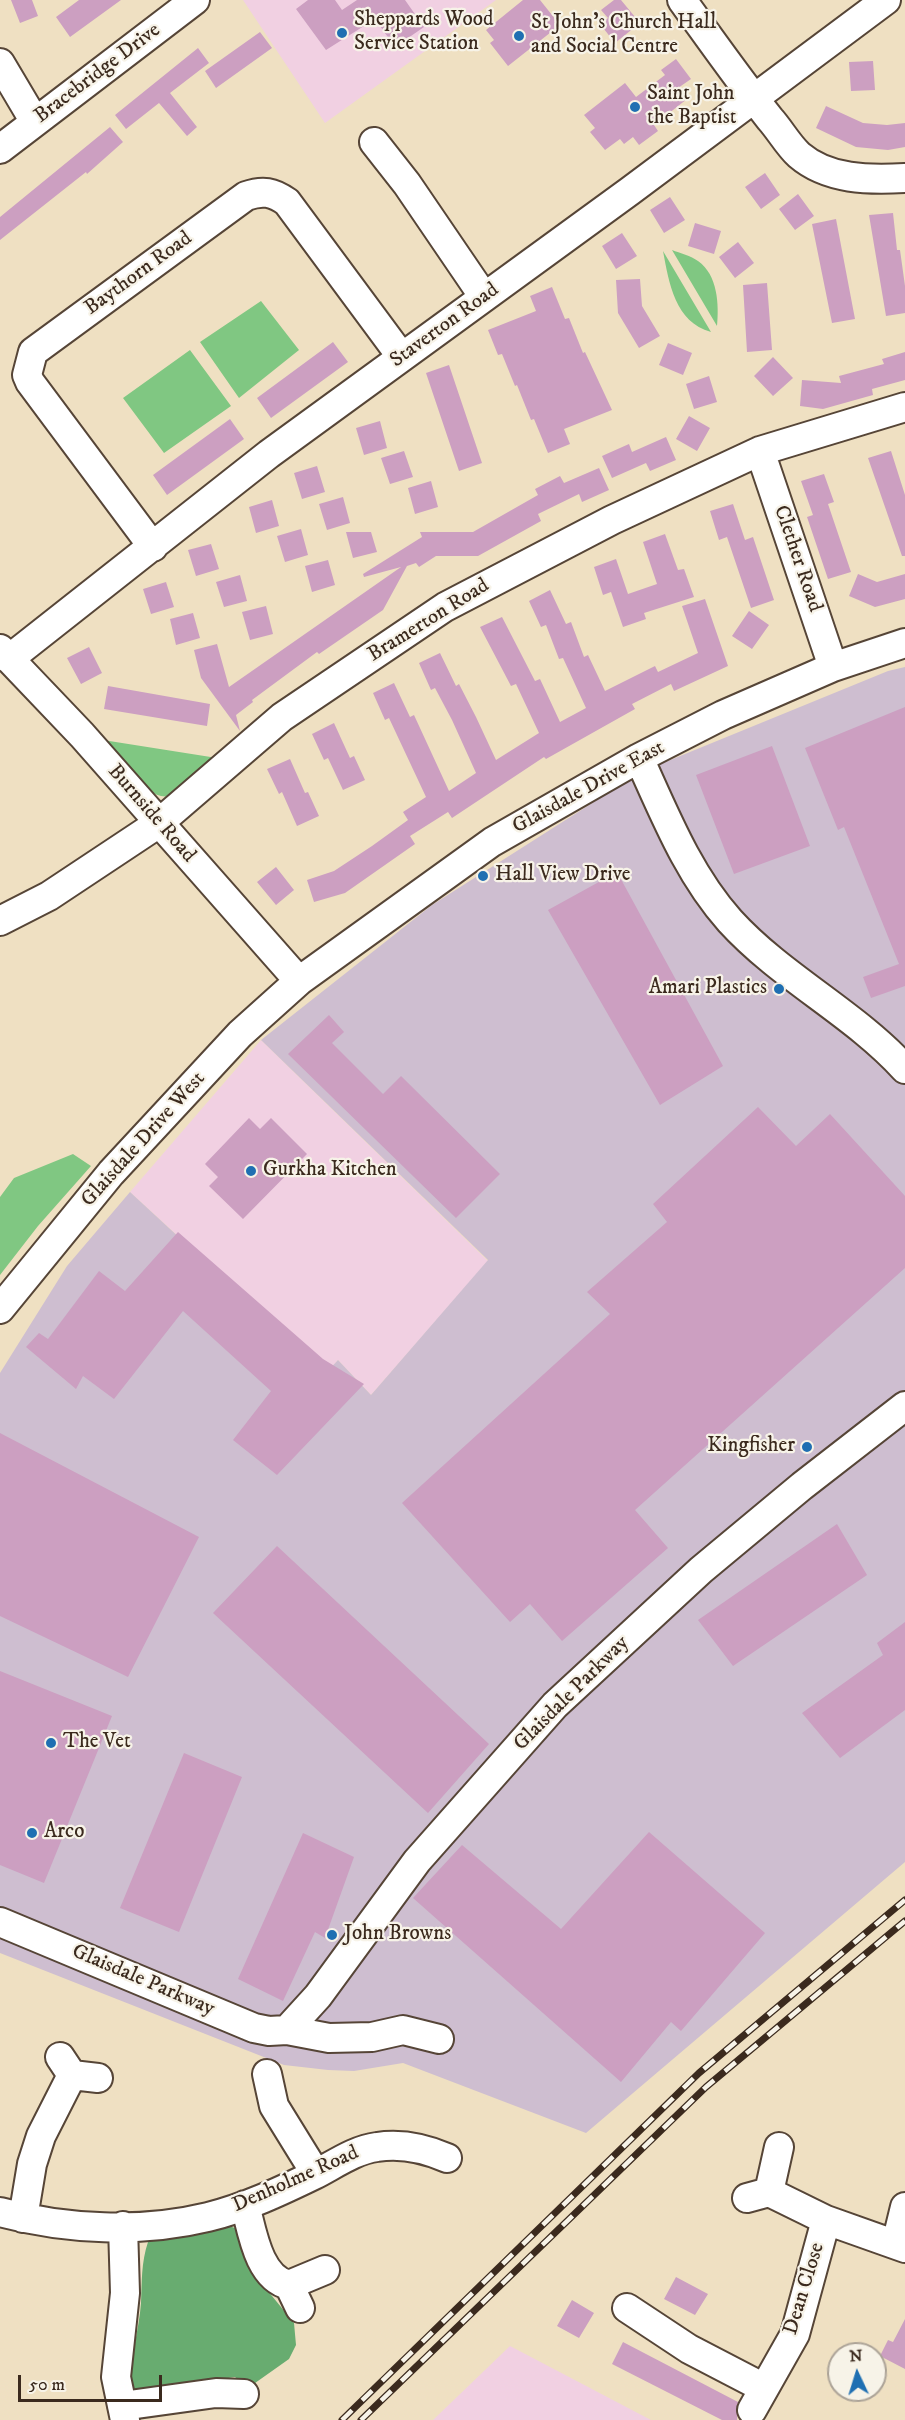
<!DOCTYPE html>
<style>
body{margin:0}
#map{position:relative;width:905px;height:2420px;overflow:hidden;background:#efe0c2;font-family:"IM FELL DW Pica",serif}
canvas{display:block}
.north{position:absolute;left:827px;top:2342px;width:60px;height:60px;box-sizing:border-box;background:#f7f3e8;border:2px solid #aca397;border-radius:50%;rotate:356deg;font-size:16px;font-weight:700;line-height:24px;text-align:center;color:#3b2a1e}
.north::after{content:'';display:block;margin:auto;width:21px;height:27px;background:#1f6fb2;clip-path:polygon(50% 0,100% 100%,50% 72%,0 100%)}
.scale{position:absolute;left:18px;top:2375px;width:144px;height:27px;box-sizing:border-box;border:3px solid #3b2a1e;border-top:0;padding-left:8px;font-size:18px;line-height:21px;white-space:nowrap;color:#3b2a1e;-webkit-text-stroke:4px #f7f3e8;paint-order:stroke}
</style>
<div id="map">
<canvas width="905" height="2420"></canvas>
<div class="north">N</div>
<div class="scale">50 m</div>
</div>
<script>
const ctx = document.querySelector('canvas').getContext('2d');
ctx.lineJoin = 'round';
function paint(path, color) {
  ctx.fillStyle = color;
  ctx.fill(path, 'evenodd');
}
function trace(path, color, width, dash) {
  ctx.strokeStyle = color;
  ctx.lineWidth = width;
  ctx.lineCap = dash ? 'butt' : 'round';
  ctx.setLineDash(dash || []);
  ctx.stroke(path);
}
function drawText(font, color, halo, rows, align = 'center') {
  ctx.font = font + ' "IM FELL DW Pica",serif';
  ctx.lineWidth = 4.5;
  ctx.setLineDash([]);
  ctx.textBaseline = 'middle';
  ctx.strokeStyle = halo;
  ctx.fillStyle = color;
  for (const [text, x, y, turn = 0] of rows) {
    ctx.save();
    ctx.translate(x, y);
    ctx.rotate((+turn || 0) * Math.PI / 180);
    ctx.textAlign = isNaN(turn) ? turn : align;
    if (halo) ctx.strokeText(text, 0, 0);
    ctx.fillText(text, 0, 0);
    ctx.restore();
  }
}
paint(new Path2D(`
 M243 0H496L325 123Z
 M261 1040 488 1261 371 1395 338 1360 327 1373 130 1192Z
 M510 2346 651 2420H433Z`), '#f1d0e2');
paint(new Path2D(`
 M905 667V1862L586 2133 403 2063 354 2071 328 2070 284 2065 0 1953V1373L67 1266 130 1192 326 1373 338 1360 371 1395 488 1260 261 1040 432 905 641 772 888 671Z`), '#cebed0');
paint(new Path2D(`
 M672 250C680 253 691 256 698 261 718 275 719 305 717 326Z
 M663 251 711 332C675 322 669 283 663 251Z
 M261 301 299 350 239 398 200 342Z
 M190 350 231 406 164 453 123 398Z
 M103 740 217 758C206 767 181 793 169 796 148 802 116 755 103 740Z
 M73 1154 91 1166 38 1226 0 1275V1197L14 1178Z`), '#80c782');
paint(new Path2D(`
 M229 2226 235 2228 259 2280 294 2323 296 2345 289 2359 248 2388 235 2377 137 2392 129 2387C130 2358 139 2331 141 2303 142 2282 141 2263 148 2242L155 2238Z`), '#68ac70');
paint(new Path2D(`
 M11 0H32L38 16 20 23Z
 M79 0H121L70 37 56 17Z
 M308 0H335L342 10 357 0H405L424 27 395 47 375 19 326 50 296 9Z
 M523 0H540L560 25 508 66 490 43 494 40 486 30Z
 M614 0H621L640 23 615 43 600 24 608 18 601 10Z
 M260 32 272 48 216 88 205 71Z
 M198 48 209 63 170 93 197 127 187 136 159 103 126 129 115 115Z
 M676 59 691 79 678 88 687 99 654 125 658 131 639 145 633 137 624 144 620 139 605 150 590 132 595 128 584 115 625 83 636 97 665 75 661 70Z
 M873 61 875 90 851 91 849 62Z
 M826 106 863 123 887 125 905 123V147L888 150 856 147 816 128Z
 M110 127 123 142 87 174 86 172 0 240V217Z
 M765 173 780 195 761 209 745 187Z
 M798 194 814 216 795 230 779 209Z
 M670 197 685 220 664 233 650 210Z
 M893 213 897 250H900L905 286V313L886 316 869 215Z
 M836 219 855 319 832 323 812 224Z
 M695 223 721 231 714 254 688 246Z
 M622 233 637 256 616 269 602 246Z
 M738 242 754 263 735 278 719 257Z
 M640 279 642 306 660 336 639 348 618 313 616 280Z
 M767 283 772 350 747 352 743 285Z
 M552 287 565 319 569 318 583 353 585 352 612 410 564 429 570 444 548 453 534 419 531 420 517 385 515 386 502 354 498 355 488 330 536 311 530 296Z
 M333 342 348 362 271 418 257 398Z
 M668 343 692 353 683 375 659 365Z
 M905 352V380L872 389 873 395 823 409 800 406 802 380 841 383 839 376 884 364 882 359Z
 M773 357 793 378 773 396 754 376Z
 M449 365 482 463 459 471 426 373Z
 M709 376 717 402 694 409 686 384Z
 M689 416 710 428 697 451 676 439Z
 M230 419 244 439 167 495 153 475Z
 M380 421 387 448 364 455 356 428Z
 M666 437 676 460 650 471 646 463 612 478 602 456 629 444 632 452Z
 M404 451 413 477 390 484 381 458Z
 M891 451 905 495V556H902L868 458Z
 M317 466 325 492 302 499 294 473Z
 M599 468 609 490 582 502 579 494 538 514 541 521 478 556H436L419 567 416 563 407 566 383 610 319 654 317 652 252 700 253 702 236 715 240 731 201 678 194 650 217 644 229 687 401 567 364 577 363 574 422 537 420 532H473L538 495 535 489 560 476 564 483Z
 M824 474 834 502 828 504 851 572 828 579 807 517 813 515 801 481Z
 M431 481 438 507 415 514 408 488Z
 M343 497 350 523 327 530 319 504Z
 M272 500 279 526 256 533 249 507Z
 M733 504 745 540 753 537 774 600 751 608 727 537 719 540 710 511Z
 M301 529 308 555 285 562 277 536Z
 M346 532H371L377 552 353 558Z
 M665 534 678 570 684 569 694 597 644 613 646 619 623 627 611 592 603 595 594 567 616 559 628 594 657 584 643 542Z
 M211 544 219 569 196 576 188 550Z
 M328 560 335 585 312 592 305 566Z
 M858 574 877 582 905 574V599L875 607 849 596Z
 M240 575 247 601 224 607 216 582Z
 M166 582 174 607 151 614 143 589Z
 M550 590 566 624 571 622 584 657 588 655 605 691 655 666 658 672 698 653 682 606 705 599 728 666 674 691 671 684 632 704 635 709 546 759 544 757 452 818 448 812 410 836 415 844 345 893 314 902 307 880 334 871 372 846 408 820 403 812 426 797 389 718 385 720 373 693 394 683 410 717 414 715 449 791 476 773 452 720 435 688 431 690 419 663 440 653 456 686 459 684 476 717 496 760 539 733 516 684 511 686 480 627 502 617 535 681 540 679 560 722 586 708 563 658 559 659 546 625 541 627 529 601Z
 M266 606 273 634 250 640 242 612Z
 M749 611 769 625 752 649 732 636Z
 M193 613 200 638 176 645 170 619Z
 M89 647 102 673 81 684 67 658Z
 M108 686 210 704 207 726 104 709Z
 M905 707V986L871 998 863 977 899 964 844 827 838 830 805 748Z
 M334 723 350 758 354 756 365 780 343 790 328 758 324 760 312 734Z
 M772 746 810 846 734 874 696 775Z
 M290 759 305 793 308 792 319 816 297 826 282 792 279 794 267 769Z
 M276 867 294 890 276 905 257 882Z
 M617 872 723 1066 660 1105 548 910Z
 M329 1015 344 1032 332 1043 383 1094 401 1076 500 1174 456 1218 288 1054Z
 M758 1107 796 1146 830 1114 905 1196V1268L635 1510 668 1548 562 1641 530 1604 510 1622 402 1503 610 1314 587 1292 667 1222 653 1204Z
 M249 1118 260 1129 271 1118 307 1154 243 1219 209 1186 218 1177 205 1164Z
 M178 1232 323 1359 364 1384 277 1475 233 1440 271 1391 183 1311 114 1399 83 1376 76 1389 26 1347 39 1333 48 1339 99 1271 125 1291Z
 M0 1433 199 1537 128 1677 0 1616Z
 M837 1524 867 1575 733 1666 698 1620Z
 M277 1546 489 1744 428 1813 213 1613Z
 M905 1622V1710L840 1758 802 1713 883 1655 877 1643Z
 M0 1671 112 1716 44 1883 0 1865Z
 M184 1753 242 1777 179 1932 120 1908Z
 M649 1832 765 1933 681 2031 671 2022 621 2082 413 1898 462 1845 561 1929Z
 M303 1833 354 1857 325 1938 315 1932 283 2001 238 1979Z
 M676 2277 708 2294 695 2315 664 2299Z
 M572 2300 594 2313 579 2338 557 2326Z
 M905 2319V2369L880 2356 888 2340 893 2342Z
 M623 2342 738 2402 737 2420H722L612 2364Z`), '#cc9fc1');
const minor = new Path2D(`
 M682 0C711 40 739 80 770 119 780 130 788 145 799 155 828 180 869 180 905 178
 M0 63 35 122
 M374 142 407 184 484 297
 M0 149 195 0
 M760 451 833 667
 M153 547 30 382 27 375 33 352 246 196C263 190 273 192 287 202L401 356
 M0 649 82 735 299 981
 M9 659 269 454 630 191 886 0
 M639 758C665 815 688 874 730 921 782 978 854 1013 905 1069
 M0 921 49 896 159 823 282 717 445 607 612 520 760 451 905 407
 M0 1309 111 1173 240 1034 299 981 492 842 639 758 723 715 833 667 905 643
 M0 1922 254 2028 269 2031 287 2030 318 1996 417 1861 555 1705 701 1570 802 1486 905 1406
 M287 2030 329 2038 372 2037 403 2030 439 2039
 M60 2057 72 2075 98 2078
 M267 2074 274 2106 316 2174
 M769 2192 779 2147
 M747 2198 769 2192 826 2220
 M245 2205C252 2230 258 2278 289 2285L325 2270
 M0 2212C66 2230 142 2233 208 2217 245 2208 281 2191 314 2175 334 2165 354 2150 377 2147 402 2143 424 2148 447 2158
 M23 2218 32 2164 41 2136 72 2075
 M123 2226 125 2293 116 2377 125 2420
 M896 2244 905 2207
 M289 2285 300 2308
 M627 2308 689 2349 764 2388
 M122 2406 216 2393 244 2394
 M752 2410 795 2334 826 2220 905 2248`);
trace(minor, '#564537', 32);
trace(minor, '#fff', 28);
const rail = new Path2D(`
 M342 2420 699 2073 905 1900
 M361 2420 706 2087 905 1921`);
trace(rail, '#3b2a1e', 7);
trace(rail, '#f7f3e8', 4.5, [14]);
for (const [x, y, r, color] of [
 [342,33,6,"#1f6fb2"],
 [519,36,6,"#1f6fb2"],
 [635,107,6,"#1f6fb2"],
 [483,876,6,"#1f6fb2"],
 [779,989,6,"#1f6fb2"],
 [251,1171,6,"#1f6fb2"],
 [807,1447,6,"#1f6fb2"],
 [51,1743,6,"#1f6fb2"],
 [32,1833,6,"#1f6fb2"],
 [332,1935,6,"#1f6fb2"]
]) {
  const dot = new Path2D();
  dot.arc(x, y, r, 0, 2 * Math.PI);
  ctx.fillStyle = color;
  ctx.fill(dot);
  trace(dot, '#f7f3e8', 2);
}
drawText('21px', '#3b2a1e', '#f7f3e8', [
 ["Sheppards Wood",354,21],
 ["Service Station",354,45],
 ["St John's Church Hall",531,24],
 ["and Social Centre",531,48],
 ["Saint John",647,95],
 ["the Baptist",647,119],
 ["Hall View Drive",495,876],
 ["Amari Plastics",767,989,"right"],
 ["Gurkha Kitchen",263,1171],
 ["Kingfisher",795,1447,"right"],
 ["The Vet",63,1743],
 ["Arco",44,1833],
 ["John Browns",344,1935]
], 'left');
drawText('21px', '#3b2a1e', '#f7f3e8', [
 ["Bracebridge Drive",98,74,-37],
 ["Baythorn Road",139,274,-36],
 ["Staverton Road",445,326,-36],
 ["Clether Road",797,559,71],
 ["Bramerton Road",429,621,-32],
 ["Glaisdale Drive East",589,788,-29],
 ["Burnside Road",151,814,49],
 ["Glaisdale Drive West",144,1140,-48],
 ["Glaisdale Parkway",572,1694,-45],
 ["Glaisdale Parkway",143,1981,23],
 ["Denholme Road",296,2180,-24],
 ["Dean Close",805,2289,-73]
]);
</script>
